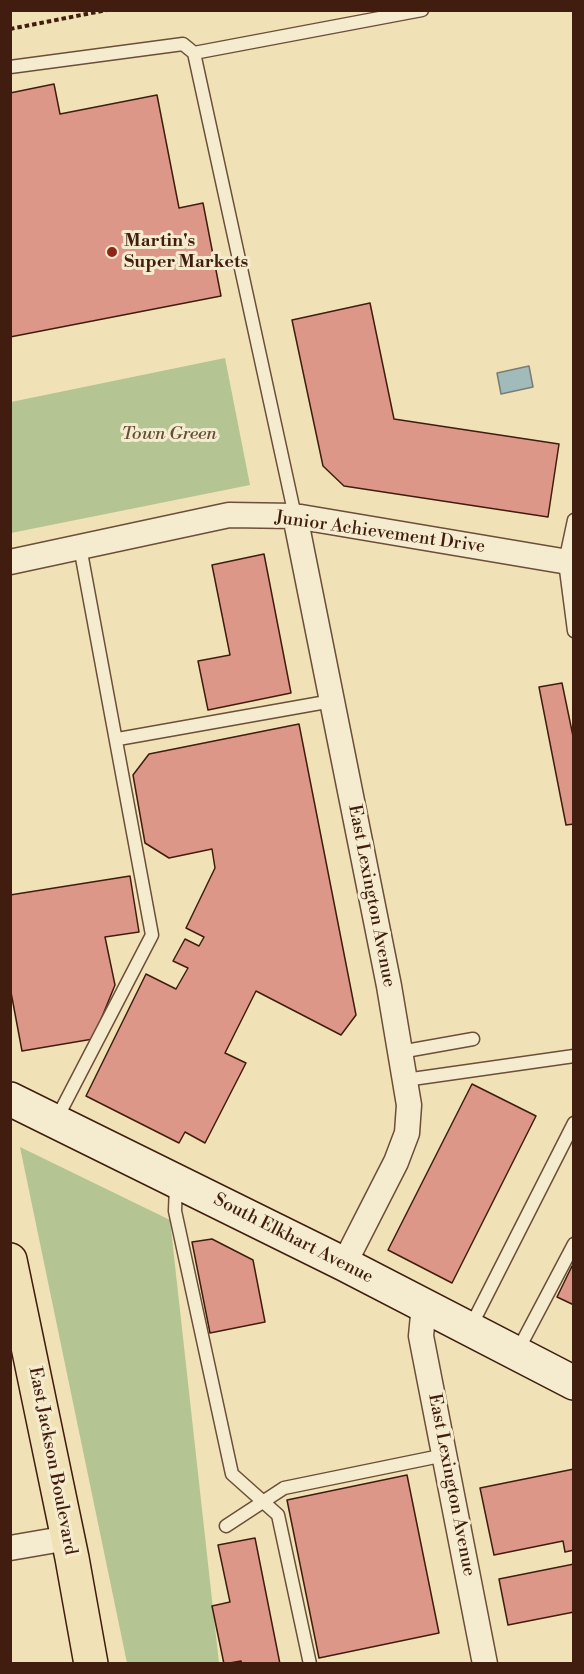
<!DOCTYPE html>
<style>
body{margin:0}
#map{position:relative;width:584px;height:1674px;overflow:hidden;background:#f0e2b6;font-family:"Libre Bodoni",serif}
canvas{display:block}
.frame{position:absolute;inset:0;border:12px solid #401d0f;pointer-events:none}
</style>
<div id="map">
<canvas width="584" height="1674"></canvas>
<div class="frame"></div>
</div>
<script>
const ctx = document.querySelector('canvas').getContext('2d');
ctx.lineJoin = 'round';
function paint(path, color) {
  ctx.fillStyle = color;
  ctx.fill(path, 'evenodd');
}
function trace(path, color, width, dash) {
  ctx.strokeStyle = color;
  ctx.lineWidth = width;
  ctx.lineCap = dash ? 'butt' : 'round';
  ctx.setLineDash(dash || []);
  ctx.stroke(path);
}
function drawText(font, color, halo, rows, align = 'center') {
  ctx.font = font + ' "Libre Bodoni",serif';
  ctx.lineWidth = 6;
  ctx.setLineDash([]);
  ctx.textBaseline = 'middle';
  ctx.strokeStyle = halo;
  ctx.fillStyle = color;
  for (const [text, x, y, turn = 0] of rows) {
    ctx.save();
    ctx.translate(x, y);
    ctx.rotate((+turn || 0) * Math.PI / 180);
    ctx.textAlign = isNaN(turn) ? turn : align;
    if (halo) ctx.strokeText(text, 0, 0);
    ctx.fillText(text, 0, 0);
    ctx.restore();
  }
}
paint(new Path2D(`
 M225 358 250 485 11 533V402Z
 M20 1147 170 1220 219 1663H127Z`), '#b4c492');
const water = new Path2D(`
 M529 366 533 387 501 394 497 373Z`);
paint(water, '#a0bbba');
trace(water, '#7a7c76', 1.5);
const building = new Path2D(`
 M54 84 60 114 157 95 179 208 203 203 221 296 10 337V93Z
 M370 303 394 419 559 444 548 517 344 486 323 466 292 320Z
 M264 554 291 693 208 710 198 661 230 655 212 565Z
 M562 683 574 741V824L566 825 539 687Z
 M299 724 356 1015 341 1035 256 991 225 1053 246 1063 205 1143 185 1132 179 1143 86 1096 146 974 176 989 188 968 173 961 185 939 199 946 204 937 186 928 215 868 212 849 169 858 145 843 133 775 149 754Z
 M130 876 139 932 105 937 115 985 93 1039 22 1051 10 987V895Z
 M472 1084 536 1116 452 1283 388 1250Z
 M212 1239 253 1260 265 1322 210 1333 192 1242Z
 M572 1266 574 1267V1305L557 1297Z
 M574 1469V1550L565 1552 563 1541 494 1555 480 1488Z
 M407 1475 439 1633 319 1658 287 1500Z
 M255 1538 280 1664H242L241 1661 224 1664 212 1606 230 1602 218 1545Z
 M574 1564V1612L508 1625 499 1579Z`);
paint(building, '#dd9788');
trace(building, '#401d0f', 1.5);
const service = new Path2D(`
 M194 53 422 10
 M10 67 183 44 194 53 295 516
 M574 520 565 562 574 631
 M118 739 332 701
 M400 1052 473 1039
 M405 1080 574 1056
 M56 1120 152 935 80 547
 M176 1185 175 1211 232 1474 278 1515 310 1664
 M470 1328 574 1123
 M517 1352 574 1244
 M226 1526 284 1488 445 1455`);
const minor = new Path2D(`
 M295 516 389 986 409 1105 407 1133 396 1162 344 1264
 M10 562 229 515 295 516 574 563
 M424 1305 421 1336 485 1664
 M10 1548 68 1538`);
const secondary = new Path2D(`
 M10 1099 344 1264 574 1383`);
const primary = new Path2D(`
 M10 1260 72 1558 91 1664`);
trace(service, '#6c4e39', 15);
trace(minor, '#6c4e39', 27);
trace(secondary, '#401d0f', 36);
trace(primary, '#401d0f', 36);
trace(new Path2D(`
 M10 29 107 10`), '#401d0f', 4, [4.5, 3]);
trace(service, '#f5ecd0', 12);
trace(minor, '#f5ecd0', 24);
trace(secondary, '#f5ecd0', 33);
trace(primary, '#f0e2b6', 33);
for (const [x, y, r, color] of [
 [112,252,6,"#8f2418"]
]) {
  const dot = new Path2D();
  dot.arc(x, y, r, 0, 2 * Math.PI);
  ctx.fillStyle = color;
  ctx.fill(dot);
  trace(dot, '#f5ecd0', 2);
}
drawText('bold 18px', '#401d0f', '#f5ecd0', [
 ["Martin's",124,242],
 ["Super Markets",124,263]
], 'left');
drawText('italic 18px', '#634f36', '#f5ecd0', [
 ["Town Green",169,435]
]);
drawText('18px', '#401d0f', '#f5ecd0', [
 ["Junior Achievement Drive",380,533,8],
 ["East Lexington Avenue",371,896,79],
 ["South Elkhart Avenue",293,1239,27],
 ["East Jackson Boulevard",52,1461,79],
 ["East Lexington Avenue",451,1485,79]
]);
</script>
